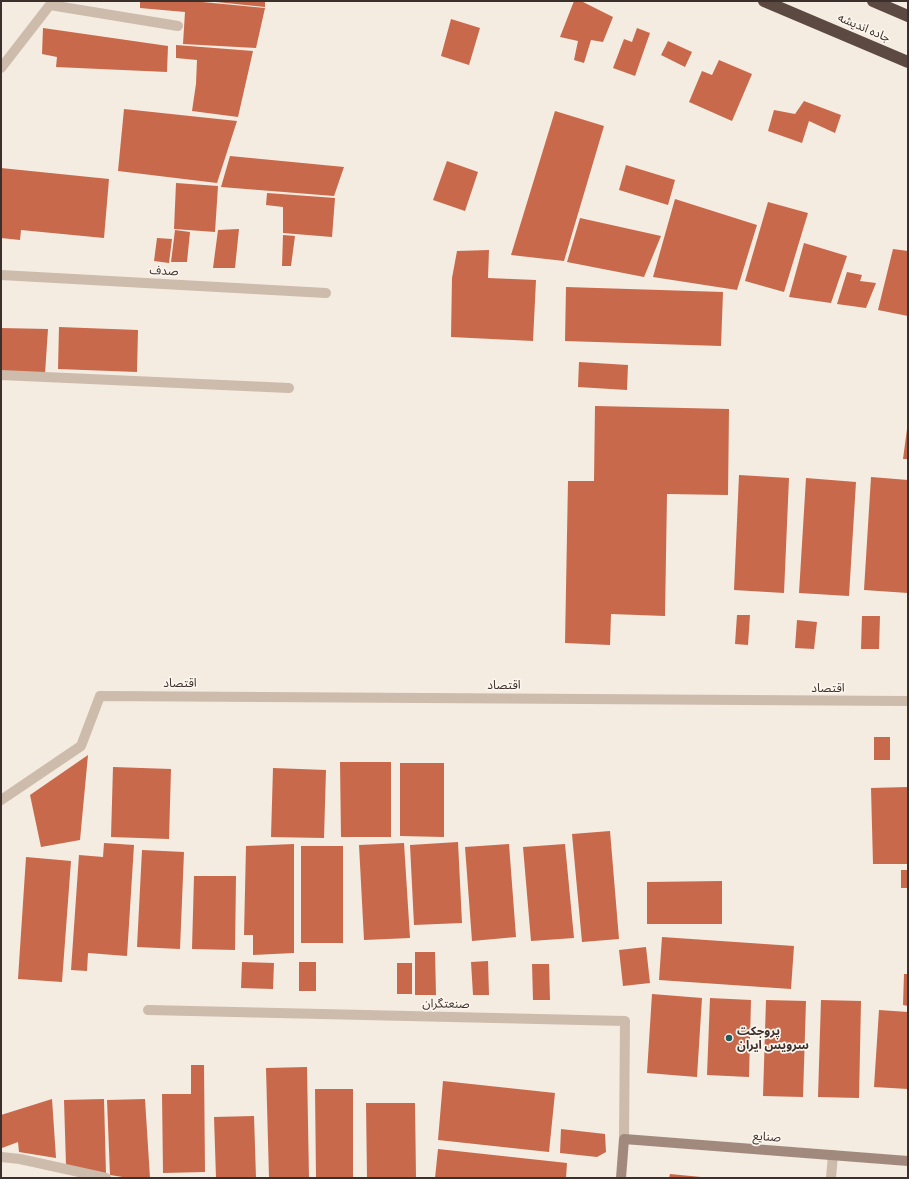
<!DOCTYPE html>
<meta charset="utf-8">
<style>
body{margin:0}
#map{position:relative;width:909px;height:1179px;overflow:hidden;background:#f4ebe1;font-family:Cabin,sans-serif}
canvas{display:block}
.frame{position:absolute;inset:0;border:2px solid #3b302b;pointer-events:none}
</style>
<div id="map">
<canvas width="909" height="1179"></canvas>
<div class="frame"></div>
</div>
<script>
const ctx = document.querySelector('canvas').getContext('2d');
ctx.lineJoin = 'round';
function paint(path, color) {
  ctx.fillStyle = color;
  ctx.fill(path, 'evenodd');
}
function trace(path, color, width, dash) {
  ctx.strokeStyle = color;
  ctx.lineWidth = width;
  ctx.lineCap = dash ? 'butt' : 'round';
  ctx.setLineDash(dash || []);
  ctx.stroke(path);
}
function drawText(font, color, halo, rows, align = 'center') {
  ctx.font = font + ' Cabin,"Noto Sans Arabic",sans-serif';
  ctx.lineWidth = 3.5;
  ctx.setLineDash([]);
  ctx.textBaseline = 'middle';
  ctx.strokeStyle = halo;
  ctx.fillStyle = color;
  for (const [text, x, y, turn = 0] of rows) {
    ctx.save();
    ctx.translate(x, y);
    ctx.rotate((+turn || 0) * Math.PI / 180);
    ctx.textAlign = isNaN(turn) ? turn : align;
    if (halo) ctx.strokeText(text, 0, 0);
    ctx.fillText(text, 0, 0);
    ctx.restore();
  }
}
paint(new Path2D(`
 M140 1H192L265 8 256 48 183 44 185 12 140 8Z
 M216 1H265V7L216 2Z
 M574 1H581L613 17 603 42 591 40 584 63 574 60 578 41 560 37Z
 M451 19 480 28 469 65 441 56Z
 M43 28 168 46 167 72 56 67 57 57 42 54Z
 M637 28 650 33 635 76 613 68 624 39 632 42Z
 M668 41 692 52 685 67 661 55Z
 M176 45 253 51 238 117 192 111 196 84 197 60 176 58Z
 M719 60 752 74 732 121 689 102 702 71 712 75Z
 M804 101 841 115 835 133 809 121 802 143 768 131 774 110 795 114Z
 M124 109 237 121 217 183 118 171Z
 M555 111 604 126 564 261 511 255Z
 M230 156 344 167 334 196 221 187Z
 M447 161 478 172 465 211 433 200Z
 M626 165 675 180 668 205 619 190Z
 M1 168 109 179 104 238 21 230 20 240 1 238Z
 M176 183 218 186 215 232 174 229Z
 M267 193 335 198 332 237 283 233V207L266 205Z
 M675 199 757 225 737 290 653 277Z
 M768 202 808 213 784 292 745 281Z
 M580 218 661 236 644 277 567 262Z
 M239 229 235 268H213L218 230Z
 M175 230 190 232 187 262H171Z
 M283 235 295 236 291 266H282Z
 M157 238 172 239 169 263 154 261Z
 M804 243 847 256 831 303 789 297Z
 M893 249 908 251V316L878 310Z
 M489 250 488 278 536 280 533 341 451 337 452 278 457 251Z
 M847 272 862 275 860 281 876 283 866 308 837 304Z
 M566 287 723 292 721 346 565 341Z
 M59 327 138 330 137 372 58 369Z
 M1 328 48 329 45 374 1 373Z
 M579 362 628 365 627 390 578 387Z
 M595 406 729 409 728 495 667 494 665 616 611 614 610 645 565 643 568 481H594Z
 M907 429H908V459H903Z
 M739 475 789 478 784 593 734 590Z
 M871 477 908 480V593L864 590Z
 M806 478 856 482 849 596 799 593Z
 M737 615H750L748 645 735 644Z
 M862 616H880L879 649H861Z
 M797 620 817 622 814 649 795 648Z
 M874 737H890V760H874Z
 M88 755 80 840 41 847 30 795Z
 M340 762H391V837H341Z
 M400 763H444V837L400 836Z
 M113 767 171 769 169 839 111 837Z
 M273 768 326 770 324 838 271 837Z
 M908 787V864H873L871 788Z
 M610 831 619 939 582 942 572 834Z
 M458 842 462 923 414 925 410 845Z
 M104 843 134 845 127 956 88 953 87 971 71 970 79 855 103 857Z
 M404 843 410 938 364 940 359 845Z
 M294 844V953L253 955V935H244L246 846Z
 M509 844 516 937 472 941 465 847Z
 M565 844 574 938 531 941 523 847Z
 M301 846H343V943H301Z
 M142 850 184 852 180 949 137 947Z
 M26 857 71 861 62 982 18 979Z
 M901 870H908V888H901Z
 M194 876H236L235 950 192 949Z
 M722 881V924H647V882Z
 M662 937 794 946 791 989 659 980Z
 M646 947 650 983 623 986 619 950Z
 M415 952H435L436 995H415Z
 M488 961 489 995H473L471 962Z
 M242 962 274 963 273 989 241 988Z
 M299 962H316V991H299Z
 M397 963H412V994H397Z
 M532 964H549L550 1000H533Z
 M904 974H908V1006L903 1005Z
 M652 994 702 998 697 1077 647 1073Z
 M710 998 751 1000 749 1077 707 1075Z
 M766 1000 806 1001 803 1097 763 1096Z
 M821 1000 861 1001 859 1098 818 1097Z
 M879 1010 908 1012V1089L874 1087Z
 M191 1065H204L205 1172 163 1173 162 1094H191Z
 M307 1067 309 1178H269L266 1068Z
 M443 1081 555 1093 549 1152 438 1140Z
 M315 1089H353V1178H316Z
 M52 1099 56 1158 19 1152 18 1142 2 1148 1 1144V1115Z
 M104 1099 106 1174 66 1165 64 1100Z
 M145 1099 150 1178H129L110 1175 107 1100Z
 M366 1103H415L416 1178H367Z
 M254 1116 256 1178H216L214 1117Z
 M561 1129 605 1134 606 1152 597 1157 560 1153Z
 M438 1149 567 1163 566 1178H435Z
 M670 1174 701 1177V1178H669Z`), '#c8694b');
trace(new Path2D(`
 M1 1157 20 1159 106 1178`), '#cdbbac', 10);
trace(new Path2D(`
 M50 5 178 26
 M1 68 53 1
 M1 275 326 293
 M1 375 289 388
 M1 800 81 746 100 696 908 701
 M148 1010 625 1021 624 1139
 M831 1178 833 1155`), '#cdbbac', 10);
trace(new Path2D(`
 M621 1178 624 1139 908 1161`), '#a18a7d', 10);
trace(new Path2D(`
 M764 1 908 62
 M873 1 908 16`), '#5c4a42', 12);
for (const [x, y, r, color] of [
 [729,1038,4,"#1f5a5e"]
]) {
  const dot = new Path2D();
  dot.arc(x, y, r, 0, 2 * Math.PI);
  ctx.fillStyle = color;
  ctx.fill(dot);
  trace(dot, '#fbf5ee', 1.5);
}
drawText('12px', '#3b302b', '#fbf5ee', [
 ["جاده اندیشه",864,28,23],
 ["صدف",164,271,3],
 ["اقتصاد",180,683],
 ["اقتصاد",504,685],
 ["اقتصاد",828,688],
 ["صنعتگران",446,1004,1],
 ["صنایع",767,1137,4]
]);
drawText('bold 12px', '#3b302b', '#fbf5ee', [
 ["پروجکت",737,1031],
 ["سرویس ایران",737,1045]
], 'left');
</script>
